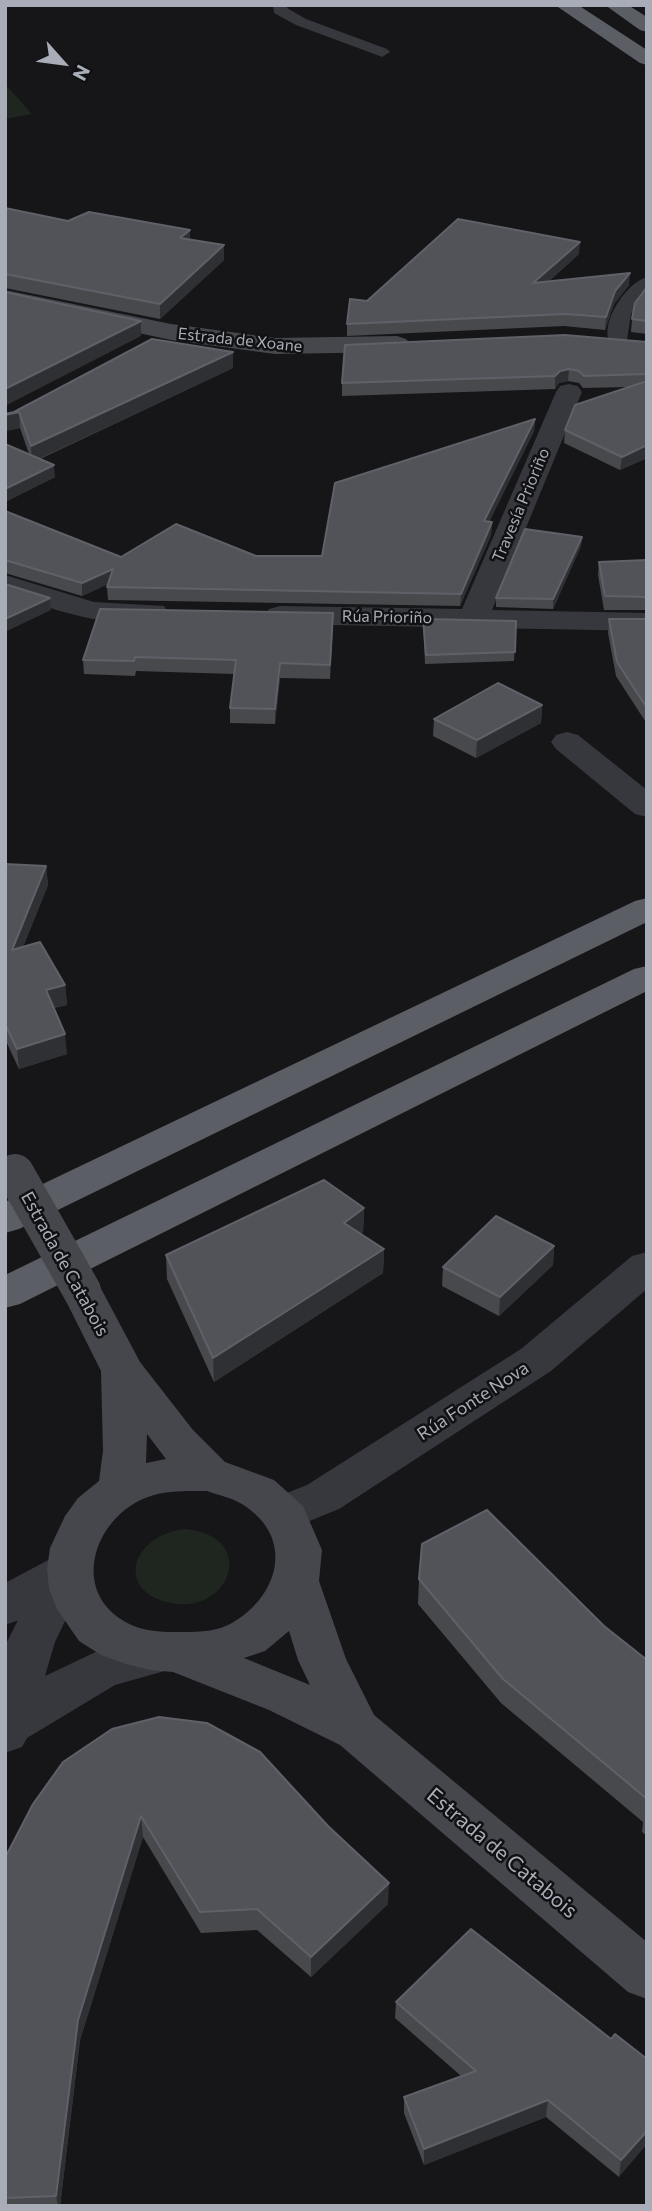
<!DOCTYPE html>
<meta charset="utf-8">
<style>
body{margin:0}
#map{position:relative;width:652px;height:2211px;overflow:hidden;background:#161618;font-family:Commissioner,sans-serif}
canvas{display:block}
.frame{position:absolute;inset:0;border:7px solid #a8adb8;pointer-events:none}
.north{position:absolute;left:28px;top:28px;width:70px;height:70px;-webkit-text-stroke:5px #111113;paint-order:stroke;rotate:118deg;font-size:19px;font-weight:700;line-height:28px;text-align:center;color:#a8adb8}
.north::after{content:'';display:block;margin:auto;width:24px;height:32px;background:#a8adb8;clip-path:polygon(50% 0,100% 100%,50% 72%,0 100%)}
</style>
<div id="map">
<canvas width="652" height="2211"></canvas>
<div class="frame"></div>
<div class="north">N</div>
</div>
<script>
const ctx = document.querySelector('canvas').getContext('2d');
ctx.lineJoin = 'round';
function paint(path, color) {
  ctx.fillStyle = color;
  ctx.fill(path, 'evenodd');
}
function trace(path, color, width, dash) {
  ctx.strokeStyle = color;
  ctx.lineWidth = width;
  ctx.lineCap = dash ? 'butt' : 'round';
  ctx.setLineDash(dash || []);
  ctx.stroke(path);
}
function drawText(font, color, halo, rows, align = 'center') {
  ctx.font = font + ' Commissioner,sans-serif';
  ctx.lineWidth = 5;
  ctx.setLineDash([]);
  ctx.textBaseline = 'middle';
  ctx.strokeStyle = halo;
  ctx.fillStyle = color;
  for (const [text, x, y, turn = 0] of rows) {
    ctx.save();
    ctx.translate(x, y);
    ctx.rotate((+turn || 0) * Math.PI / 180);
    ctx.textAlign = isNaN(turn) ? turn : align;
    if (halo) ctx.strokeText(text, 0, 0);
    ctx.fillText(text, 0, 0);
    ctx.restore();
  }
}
paint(new Path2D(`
 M5 84 32 114 5 119Z
 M185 1529C259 1536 231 1615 171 1603 115 1592 130 1535 185 1529Z`), '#1e261f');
paint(new Path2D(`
 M273 5H288L287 8 306 19 387 49 390 52 382 57 377 55 296 25 274 13Z
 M647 277V294L631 314 627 340 617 346 610 344C599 323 626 283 647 277Z`), '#37383d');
paint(new Path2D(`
 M569 384 578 386 582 392 492 610 647 613V631L280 624 269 621 265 615 269 609 280 606 462 609 556 392 560 386Z
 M5 575 94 602 164 606 168 612 164 618C110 632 56 609 5 594Z
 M567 732 578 735 647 790V817L635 814 556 749 551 742 556 735Z
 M647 1252V1289L551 1371 339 1509 285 1531 269 1526 262 1513 269 1500 307 1485 521 1349 632 1256Z
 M70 1551 86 1557 93 1570 86 1583 22 1619 5 1625V1583L54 1557Z`), '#37383d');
paint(new Path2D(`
 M70 1561 87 1567 93 1580 66 1619 55 1642 45 1676 102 1649 162 1633 179 1639 186 1653 179 1667 115 1685 27 1738 22 1747 5 1753 7 1642 31 1594 53 1567Z`), '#37383d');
paint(new Path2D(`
 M5 290 171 324 275 338 397 336 406 339 410 344 406 349 397 352 275 354 171 340 5 304Z
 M82 1276 97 1281 140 1362 193 1430 225 1462 274 1480 303 1506 322 1550 319 1581 346 1659 374 1715 647 1942V1999L628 1992 340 1745 269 1710 173 1672 150 1670 126 1664 101 1655 79 1641 57 1609 49 1589 47 1569 50 1548 65 1516 78 1498 99 1481 103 1451 101 1371 61 1291 67 1281ZM147 1434 166 1459 146 1463ZM207 1491C218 1495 232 1498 242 1504 295 1537 280 1595 232 1623 214 1633 194 1632 175 1632 154 1632 136 1630 119 1618 70 1583 99 1514 148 1497 166 1490 188 1491 207 1491ZM289 1631 298 1660 310 1685 244 1658 265 1651Z`), '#45474d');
paint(new Path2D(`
 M555 5H578L647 50V65L640 63Z
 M605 5H628L647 17V32L640 30Z
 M647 898V922L19 1229 5 1233V1202L635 901Z
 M647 966V991L20 1304 5 1308V1275L634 969Z`), '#5b5e65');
trace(new Path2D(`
 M15 1173 82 1291`), '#45474d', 38);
paint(new Path2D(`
 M5 208 68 221 190 230V240L224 260 160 319 5 288Z
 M579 254 548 282 629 285 614 304 605 330 564 326 347 336V324L367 301Z
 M647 287V334L631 332 632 319Z
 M647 342V458L620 470 564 443 565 430 628 387 583 388 579 383 568 381 559 383 555 389 342 396V383Z
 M233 368 40 459 55 477 5 502V444L29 454 20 428 5 431V414Z
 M535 419 534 431 489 522H492L491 535 460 606 108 600 107 587 108 584 82 596 5 573V511L121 557 322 556Z
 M582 537 581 546 553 609 496 607V598Z
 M647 560V610H604L598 575 599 562Z
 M333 613 330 679 280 678 275 724 230 723V708L234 674 136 671 135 676 84 674 83 660Z
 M423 619 516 621 514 661 425 664Z
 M609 619H647V724L616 676 608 633Z
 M542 705 541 723 476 758 433 736 434 719Z
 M5 864 46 866 48 885 23 947 65 985 67 1005 54 1008 67 1054 19 1069 5 1039Z
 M364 1208 363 1232 360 1234 384 1249 383 1273 214 1382 167 1279 166 1255Z
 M554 1246 553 1265 499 1316 442 1286 443 1267Z
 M419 1579 604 1626 647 1660V1836L642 1832 643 1822 501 1703 418 1604Z
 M63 1762 388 1904 311 1977 257 1930 201 1933 143 1837 80 2040 60 2206H5V1859Z
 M396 2002 611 2039 647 2059 619 2177 546 2117 424 2165 404 2113V2097L461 2076 395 2018Z`), '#47494d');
paint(new Path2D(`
 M190 230V245L180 238Z
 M580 242 579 254 532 296 533 283Z
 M224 245V260L160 319V304Z
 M630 273 629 285 614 304 605 330 606 317 615 291Z
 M141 321V336L5 406V389Z
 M233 352V368L32 462 31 446Z
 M569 369 568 381 559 383 555 389V376L560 371Z
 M19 412 20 428 5 431V415Z
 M535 419 534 431 483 534 484 521Z
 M647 445V458L620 470 622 457Z
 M54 465 55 477 5 502V489Z
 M492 522 491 535 460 606 461 594Z
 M582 537 581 546 553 609V599Z
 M113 569 114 581 82 596V583Z
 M50 598 51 610 5 632V619Z
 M333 613V627L330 679V665Z
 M280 663V678L275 724V709Z
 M542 705 541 723 476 758 477 740Z
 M46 866 48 885 14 969 12 950Z
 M65 985 67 1005 48 1009 46 990Z
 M65 1034 67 1054 19 1069 17 1049Z
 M364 1208 363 1232 344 1247V1223Z
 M554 1246 553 1265 499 1316 500 1297Z
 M384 1249 383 1273 214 1382 213 1358Z
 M141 1816 143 1837 80 2040 60 2206H58L56 2196 78 2020Z
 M389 1883 388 1904 311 1977V1957Z
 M548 2100 546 2117 424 2165V2149Z
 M647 2131V2144L619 2177 621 2160Z`), '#2f3033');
const building = new Path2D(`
 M5 208 68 221 89 212 190 230 180 238 224 245 160 304 5 274Z
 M458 219 580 242 533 283 630 273 615 291 606 317 565 314 347 324 350 299 367 301Z
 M647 287V321L632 319 635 303Z
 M5 292 141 321 5 389Z
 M565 335 647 342V374L584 376 579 371 569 369 560 371 555 376 342 383 345 345Z
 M152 339 233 352 31 446 19 412 5 415V414L14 412Z
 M647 381V445L622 457 565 430 575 405Z
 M535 419 484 521 492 522 461 594 107 587 113 569 82 583 5 560V511L121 557 176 524 256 556H322L335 483Z
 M5 444 54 465 5 489Z
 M525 529 582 537 553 599 496 598Z
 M647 560V597L605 596 599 562Z
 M5 584 50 598 5 619Z
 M100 609 333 613 330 665 280 663 275 709 230 708 236 660 135 657 134 661 83 660Z
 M423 619 516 621 515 652 426 655Z
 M609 619H647V708L617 662Z
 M498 683 542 705 477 740 434 719Z
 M5 864 46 866 12 950 40 942 65 985 46 990 65 1034 17 1049 5 1024Z
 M324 1180 364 1208 344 1223 384 1249 213 1358 166 1255Z
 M496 1216 554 1246 500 1297 443 1267Z
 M487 1510 604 1626 647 1660V1799L503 1679 419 1579 422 1544Z
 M159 1717 207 1723 260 1752 328 1826 389 1883 311 1957 257 1909 200 1912 141 1816 78 2020 56 2196 5 2198V1859L6 1856 33 1804 63 1762 112 1729Z
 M471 1929 611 2039 615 2034 647 2059V2131L621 2160 548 2100 424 2149 404 2097 476 2071 396 2002Z`);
paint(building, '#525359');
trace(building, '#5f6168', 2);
drawText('16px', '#a8adb8', '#111113', [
 ["Estrada de Xoane",240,340,6],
 ["Travesía Prioriño",521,505,-67],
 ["Rúa Prioriño",387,617,1]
]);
drawText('18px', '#a8adb8', '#111113', [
 ["Estrada de Catabois",65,1264,61],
 ["Rúa Fonte Nova",473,1401,-33]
]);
drawText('21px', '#a8adb8', '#111113', [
 ["Estrada de Catabois",502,1853,40]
]);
</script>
